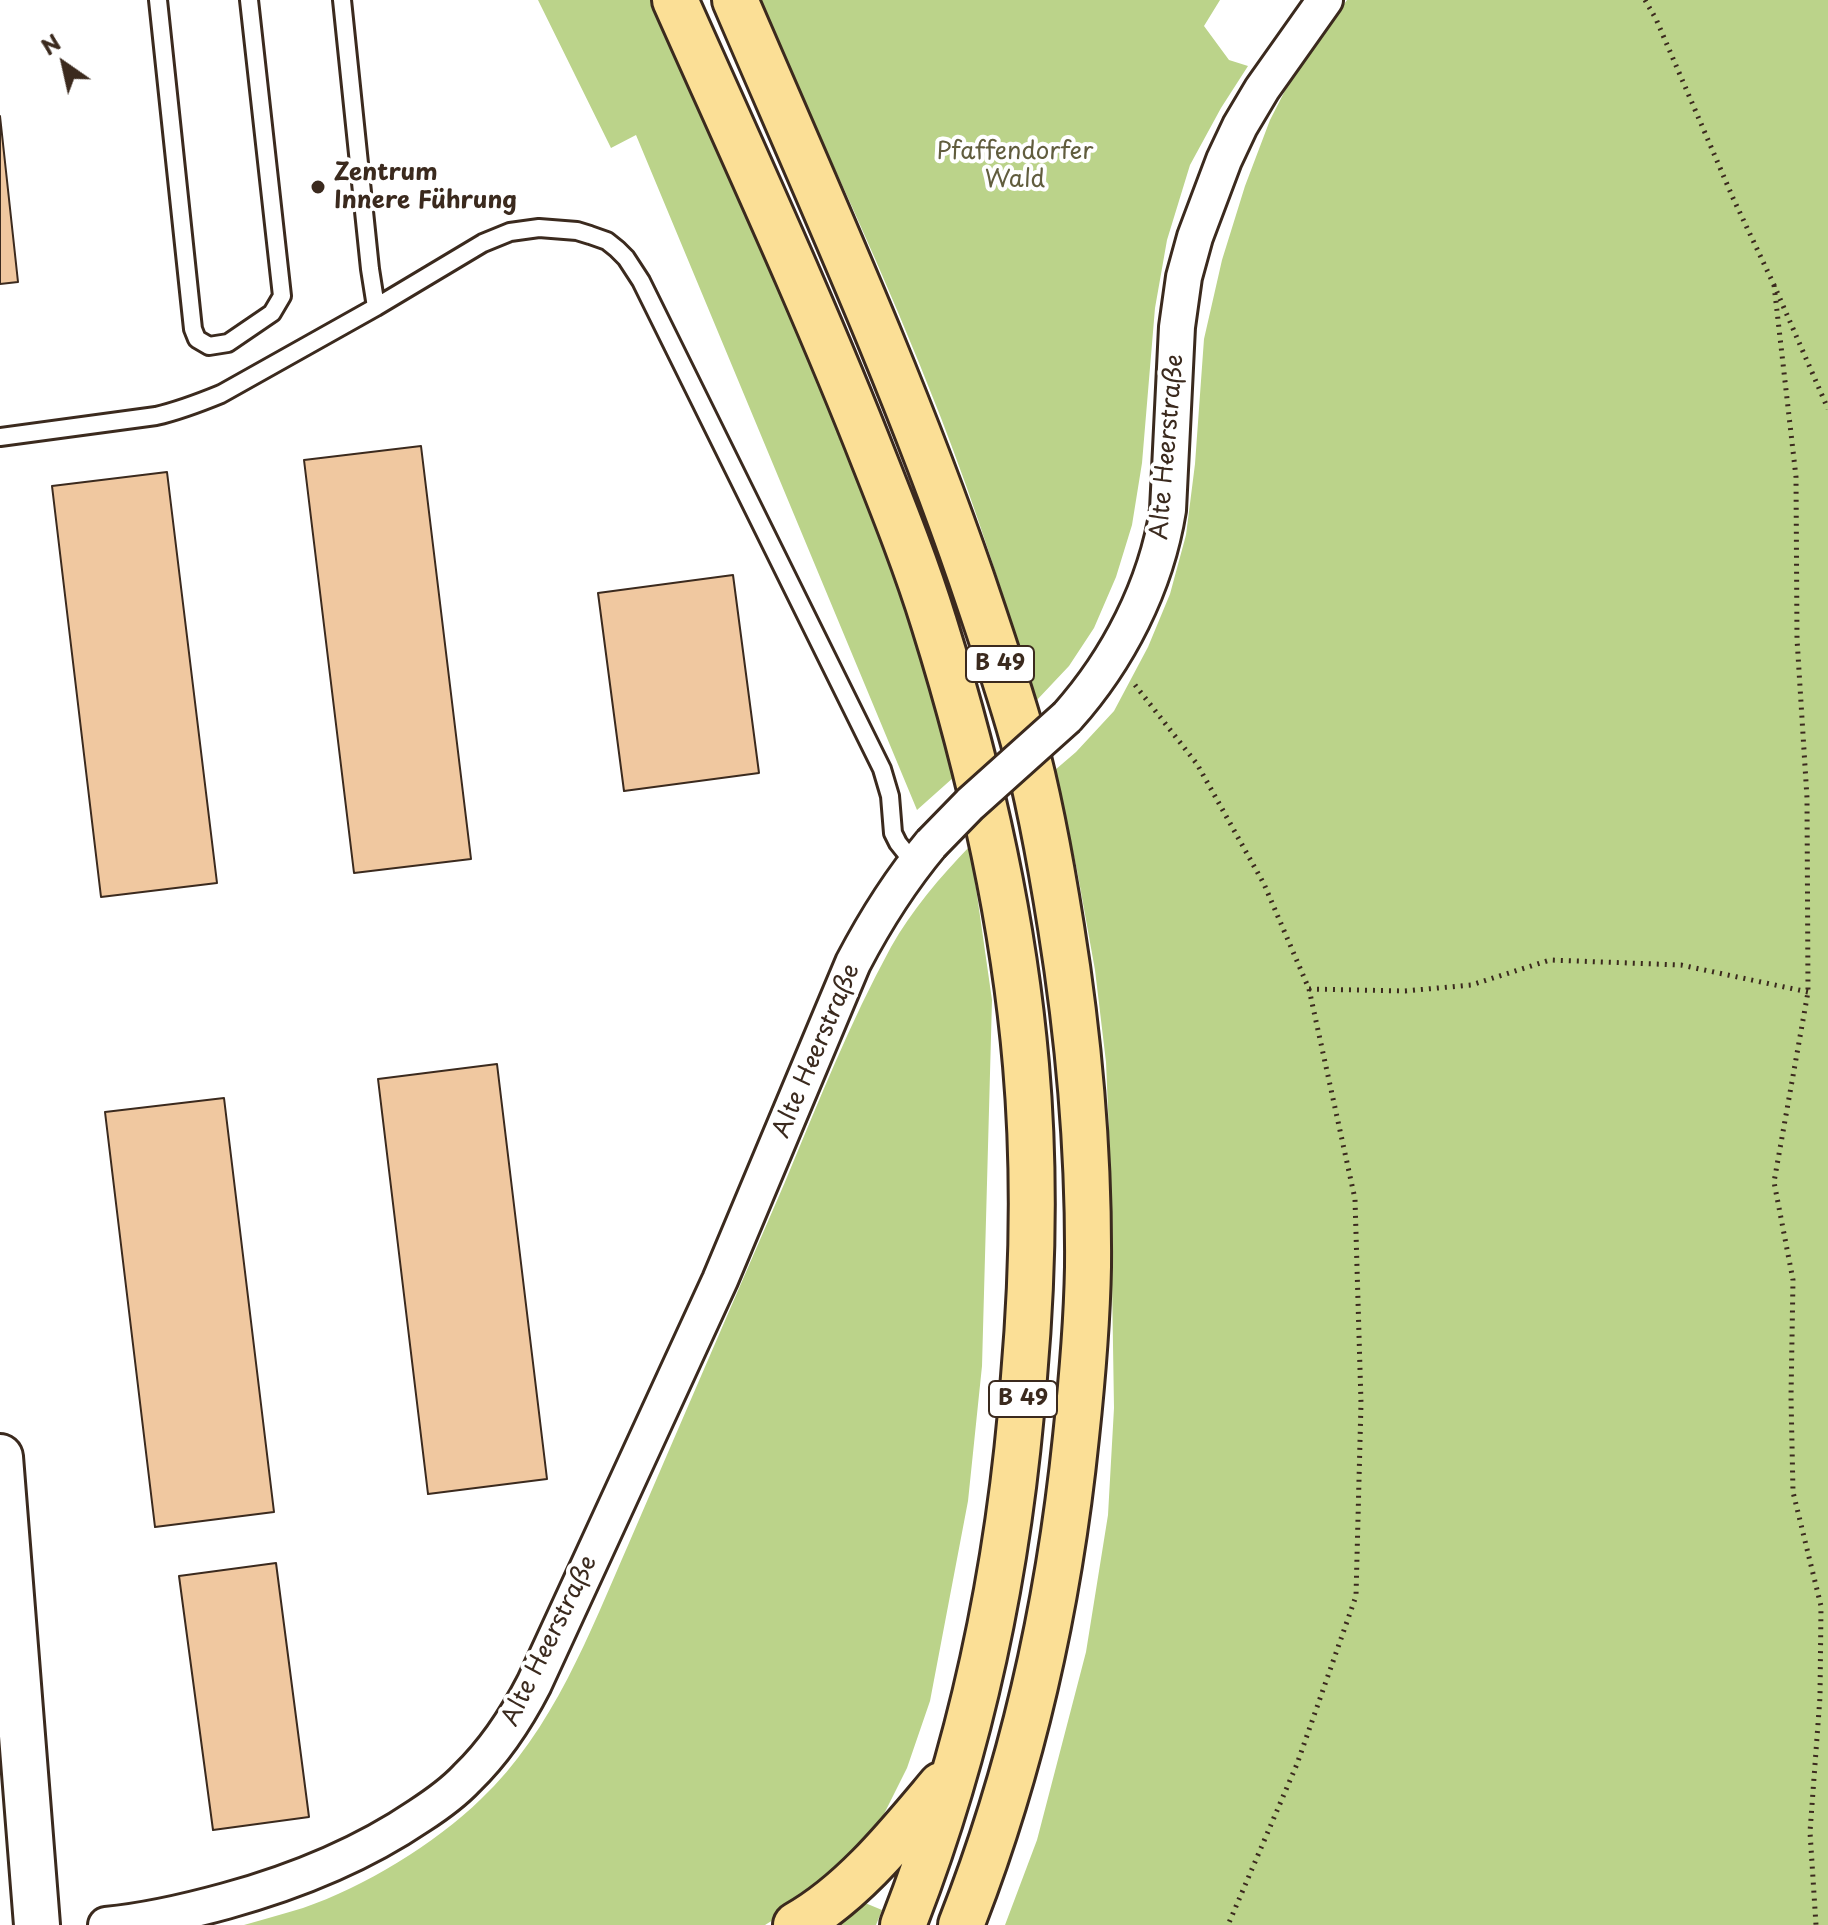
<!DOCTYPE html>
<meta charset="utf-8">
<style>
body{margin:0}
#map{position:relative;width:1828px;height:1925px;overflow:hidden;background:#fff;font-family:"Playpen Sans",sans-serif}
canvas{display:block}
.north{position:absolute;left:24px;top:24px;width:80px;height:80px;-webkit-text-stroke:6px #fff;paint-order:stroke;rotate:326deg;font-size:22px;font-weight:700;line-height:32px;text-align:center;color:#3b2a1e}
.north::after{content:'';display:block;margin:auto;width:28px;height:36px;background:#3b2a1e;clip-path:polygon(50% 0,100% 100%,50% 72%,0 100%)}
</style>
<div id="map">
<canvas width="1828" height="1925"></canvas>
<div class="north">N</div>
</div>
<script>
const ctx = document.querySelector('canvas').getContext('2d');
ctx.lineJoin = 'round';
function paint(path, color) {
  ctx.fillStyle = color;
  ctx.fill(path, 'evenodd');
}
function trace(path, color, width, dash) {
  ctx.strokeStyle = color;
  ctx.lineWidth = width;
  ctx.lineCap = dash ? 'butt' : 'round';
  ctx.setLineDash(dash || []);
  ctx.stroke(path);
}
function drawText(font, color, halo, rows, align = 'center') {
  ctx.font = font + ' "Playpen Sans",sans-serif';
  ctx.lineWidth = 8;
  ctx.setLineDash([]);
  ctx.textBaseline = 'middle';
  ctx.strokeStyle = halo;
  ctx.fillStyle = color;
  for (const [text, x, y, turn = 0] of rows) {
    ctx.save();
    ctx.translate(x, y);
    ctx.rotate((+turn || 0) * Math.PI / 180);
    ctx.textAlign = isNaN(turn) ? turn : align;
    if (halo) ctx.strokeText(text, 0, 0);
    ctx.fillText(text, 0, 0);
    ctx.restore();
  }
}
paint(new Path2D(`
 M538 0H655L843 434 885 551 925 672 954 777 917 810 636 135 611 148Z
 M757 0H1220L1204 26 1229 60 1248 66 1221 108 1190 165 1167 240 1155 308 1142 463 1132 525 1116 577 1094 628 1069 666 1036 701C1007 606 977 511 941 418 886 276 821 138 757 0Z
 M1347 0H1828V1925H1005L1037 1840 1086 1652 1108 1515 1114 1408 1110 1156 1106 1062 1095 970 1077 870 1055 770 1076 752 1114 711 1148 647 1170 594 1186 535 1195 464 1204 339 1222 260 1245 186 1270 120 1293 75Z
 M970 846 992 1000 982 1366 968 1501 930 1701 907 1768 883 1816 849 1857 810 1897 765 1925H244C264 1919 284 1914 303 1908 364 1887 435 1844 481 1799 553 1731 590 1632 629 1543 681 1422 733 1302 785 1182 818 1103 850 1022 891 947 912 910 940 877 970 846Z
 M858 1900 882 1910 876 1925H825Z`), '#bbd38a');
const building = new Path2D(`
 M0 116 18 282 0 284Z
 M421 446 471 859 354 873 304 460Z
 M167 472 217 883 101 897 52 486Z
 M733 575 759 773 624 791 598 593Z
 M497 1064 547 1479 428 1494 378 1079Z
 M224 1098 274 1512 155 1527 105 1112Z
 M276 1563 309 1817 213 1830 179 1576Z`);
paint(building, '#f0c8a0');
trace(building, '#3b2a1e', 2);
const lane = new Path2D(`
 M158 0 193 329 197 339 209 346 228 343 272 313 282 296 249 0
 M342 0 370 269 376 307
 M0 437 156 416C178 411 199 403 221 394L376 307 483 243 510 232 539 228 577 231 590 235 607 241 617 249 626 258 641 281 882 769 890 796 893 833 898 843 914 863`);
const street = new Path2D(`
 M1067 717C1118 660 1156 586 1168 510L1177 327 1184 277 1195 237 1224 160 1240 126 1262 89 1325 0
 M106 1925C147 1921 186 1912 226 1901 295 1882 360 1856 419 1816 436 1805 453 1793 467 1778 495 1751 516 1719 534 1684L720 1280 853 963C875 921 900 881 931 844`);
const secondary = new Path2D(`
 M0 1457 37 1925`);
const highway = new Path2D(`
 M675 0C743 153 814 306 875 462 896 515 917 568 934 623 979 767 1013 914 1026 1065 1035 1169 1033 1273 1024 1377 1010 1565 972 1749 903 1925
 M735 0C817 191 903 380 971 577 989 630 1008 685 1023 739 1040 801 1051 864 1061 927 1079 1039 1089 1153 1088 1267 1087 1324 1082 1381 1076 1437 1059 1603 1022 1770 961 1925
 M796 1925C853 1893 899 1835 941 1785`);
trace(lane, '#3b2a1e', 22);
trace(street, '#3b2a1e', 40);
trace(secondary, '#3b2a1e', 50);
trace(highway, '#3b2a1e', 50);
trace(new Path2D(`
 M1645 0 1656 19 1733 198 1774 285 1828 409
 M1774 285 1796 477 1797 639 1807 798 1808 992 1774 1182 1793 1280 1791 1397 1793 1492 1821 1606 1820 1697 1810 1832 1816 1925
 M1135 685 1197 764 1264 884 1309 989 1355 1199 1361 1403 1356 1596 1297 1764 1228 1925
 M1309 989 1405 991 1471 985 1550 960 1681 965 1808 992`), '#3b2a1e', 5, [2, 6]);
trace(lane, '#fff', 16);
trace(street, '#fff', 34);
trace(secondary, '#fff', 44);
trace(highway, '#fbdf96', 44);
const streetBridge = new Path2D(`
 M931 844 970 804 1067 717`);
trace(streetBridge, '#3b2a1e', 40, []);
trace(streetBridge, '#fff', 34);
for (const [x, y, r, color] of [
 [318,187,8,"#3b2a1e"]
]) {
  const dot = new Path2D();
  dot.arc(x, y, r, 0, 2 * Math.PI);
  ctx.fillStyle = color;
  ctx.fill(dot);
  trace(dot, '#fff', 3);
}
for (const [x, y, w] of [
 [1000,664,68],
 [1023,1399,68]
]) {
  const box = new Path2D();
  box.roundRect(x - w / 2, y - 18, w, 36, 6);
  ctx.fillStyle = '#fff';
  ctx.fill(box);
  trace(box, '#3b2a1e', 2);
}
drawText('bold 22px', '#3b2a1e', null, [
 ["B 49",1000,664],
 ["B 49",1023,1399]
]);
drawText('24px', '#615d3e', '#fff', [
 ["Pfaffendorfer",1015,152],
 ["Wald",1015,180]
]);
drawText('bold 24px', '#3b2a1e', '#fff', [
 ["Zentrum",334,173],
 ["Innere Führung",334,201]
], 'left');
drawText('24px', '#3b2a1e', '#fff', [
 ["Alte Heerstraße",1168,447,-85],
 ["Alte Heerstraße",817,1051,-67],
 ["Alte Heerstraße",550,1641,-64]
]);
</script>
